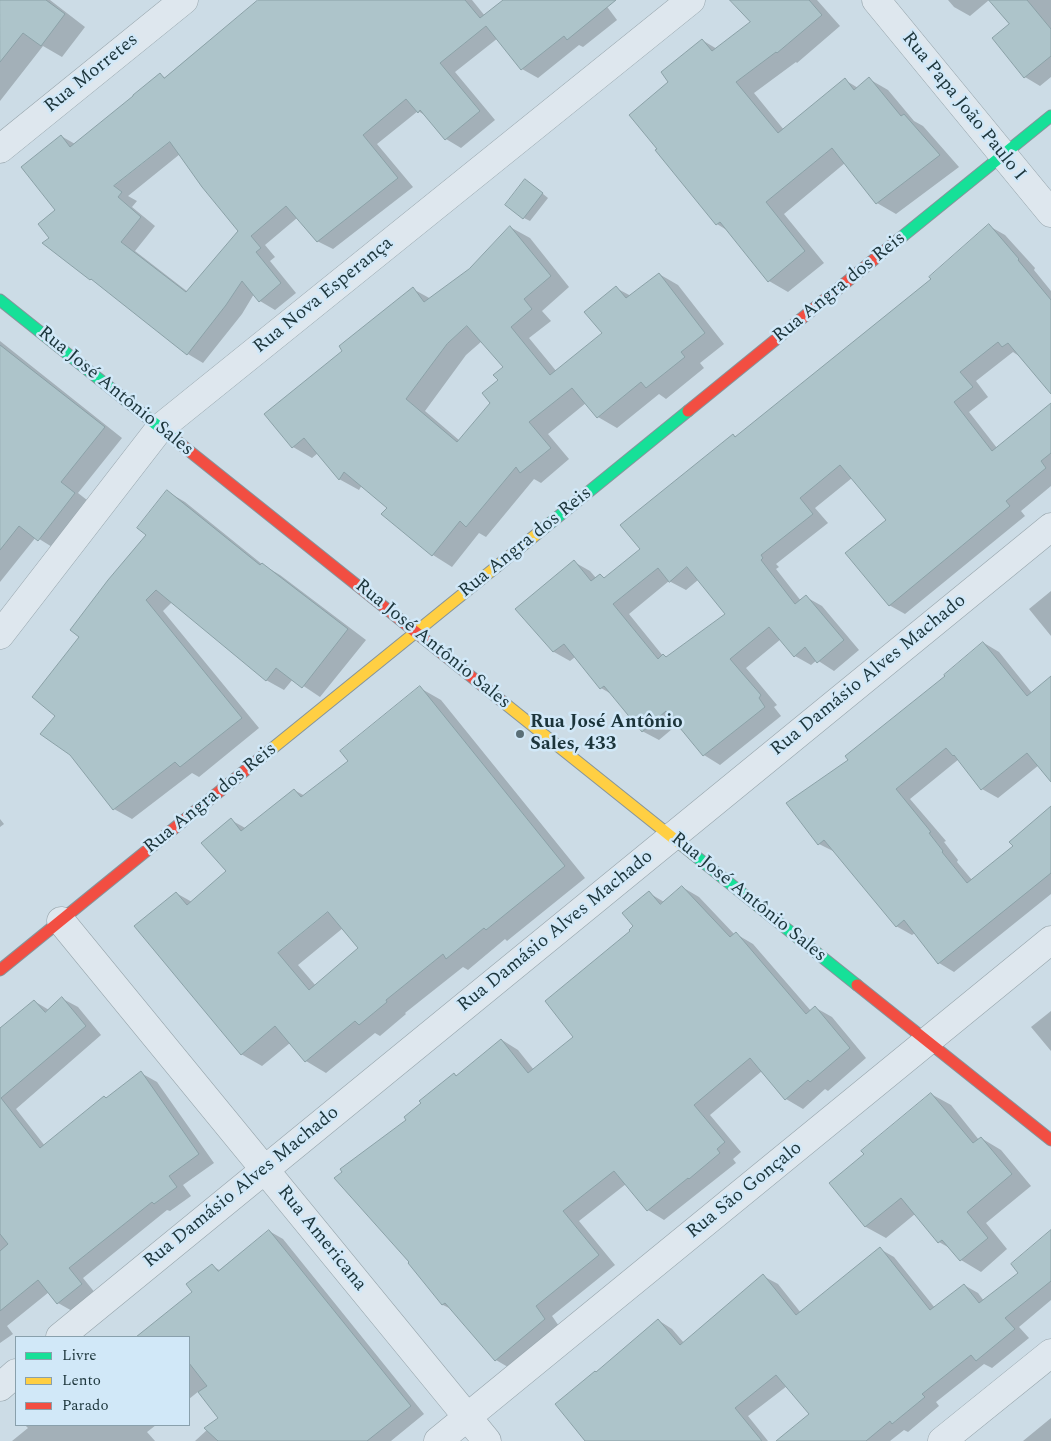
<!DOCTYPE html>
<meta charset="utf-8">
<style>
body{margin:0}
#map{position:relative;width:1051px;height:1441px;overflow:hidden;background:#ccdce6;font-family:Spectral,serif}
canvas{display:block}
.legend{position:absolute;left:15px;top:1336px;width:175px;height:90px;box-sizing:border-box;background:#d1e8f8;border:1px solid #89a0ac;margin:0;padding:6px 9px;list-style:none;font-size:15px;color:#1c353b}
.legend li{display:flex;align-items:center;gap:10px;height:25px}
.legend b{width:25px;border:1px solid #89a0ac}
</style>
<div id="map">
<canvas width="1051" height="1441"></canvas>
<ul class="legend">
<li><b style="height:6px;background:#16e098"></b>Livre</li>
<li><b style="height:6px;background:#ffcf43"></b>Lento</li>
<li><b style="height:6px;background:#f24e42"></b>Parado</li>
</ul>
</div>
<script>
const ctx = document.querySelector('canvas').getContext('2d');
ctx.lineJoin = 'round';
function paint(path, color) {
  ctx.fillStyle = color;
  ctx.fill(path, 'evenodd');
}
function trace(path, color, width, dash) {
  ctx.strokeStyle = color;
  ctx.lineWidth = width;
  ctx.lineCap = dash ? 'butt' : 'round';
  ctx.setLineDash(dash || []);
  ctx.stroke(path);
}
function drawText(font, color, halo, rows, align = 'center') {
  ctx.font = font + ' Spectral,serif';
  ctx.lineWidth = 5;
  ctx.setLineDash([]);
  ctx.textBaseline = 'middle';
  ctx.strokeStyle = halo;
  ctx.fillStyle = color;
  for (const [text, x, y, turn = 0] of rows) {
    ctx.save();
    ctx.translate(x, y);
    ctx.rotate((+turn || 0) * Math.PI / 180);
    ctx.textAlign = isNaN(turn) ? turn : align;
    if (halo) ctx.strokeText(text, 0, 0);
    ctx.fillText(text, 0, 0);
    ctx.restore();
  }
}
paint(new Path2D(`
 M0 0H50L85 27 62 57 43 46 0 101Z
 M265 0H472L485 16 505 0H602L617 20 583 47 579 45 538 78 522 69 498 38 455 72 495 120 461 148 446 139 428 117 418 111 377 144 413 187 333 249 317 241 297 218 265 245 275 257 270 261 296 293 275 310 260 301 254 294 242 314 203 363 188 354 100 284 91 279 51 238 57 210 61 136 75 144 160 75 166 78ZM180 154 240 231 188 292 135 251 155 226 132 207 137 201 128 196Z
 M750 0H817L840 26 797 63 796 62 754 93 784 130 845 80 858 88 869 79 888 90 914 121 923 126 959 167 896 214 877 203 845 163 784 214 824 263 788 292 769 281 730 232 717 224 657 150 658 149 670 82 702 40 717 49 752 22Z
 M948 0H989L970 16 954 7Z
 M991 0H1051V77L1040 86 1025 77 1010 24Z
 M532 185 548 198 530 221 524 218Z
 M989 226 1005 235 1035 268 1034 270 1051 291V392L1019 356 1013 352 976 381 988 397 969 412 997 448 1051 404V486L1021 511 1025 516 905 614 889 605 887 520 852 478 815 508 828 523 776 564 779 567 776 569 801 601 806 597 822 606 859 650 834 671 817 660 811 665 795 656 781 639 746 668 777 705 774 707 781 716 720 765 704 755 678 724 659 740 642 731 613 695 601 688 575 657 570 661 554 652 516 609 574 562 590 571 596 578 605 579 642 550 733 435 736 437 933 279ZM698 580 726 614 667 658 663 656 629 614 669 581 686 590Z
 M510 227 530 238 569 287 542 311 551 321 529 338 557 372 603 334 616 288 631 296 659 274 678 285 724 344 700 363 704 368 666 399 659 394 617 428 598 417 586 403 548 434 569 459 541 483 534 479 486 537 479 533 452 567 433 555 383 514 389 508 362 485 359 490 339 479 318 453 312 458 293 447 344 351 413 289 431 299 470 270ZM482 341 505 367 492 403 460 441 425 411 466 355Z
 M0 341 122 438 78 493 92 504 57 550 36 537 0 582Z
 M168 492 185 502 263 565 280 575 366 640 320 697 293 679 284 690 266 680 172 602 163 611 259 728 199 777 192 773 132 819 114 809 57 715 81 637 148 535Z
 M1051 591V636L1029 609Z
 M984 643 999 652 1032 693 1051 678V780L1039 765 998 798 982 789 959 759 910 799 946 841 944 842 958 860 957 862 972 880 1051 857V894L954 972 939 963 915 933 912 935 896 926 835 852 819 844 849 760Z
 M420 688 441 700 585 878 507 941 505 939 468 970 463 967 405 1013 406 1014 380 1036 375 1033 326 1073 306 1061 290 1043 262 1066 241 1054 176 893 192 902 228 871 231 820 247 829 294 790 305 796 350 762ZM343 928 360 949 316 986 298 965Z
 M0 819 4 824 0 827Z
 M682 887 699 897 735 935 736 934 753 944 811 1011 816 1008 832 1017 866 1058 828 1091 825 1089 803 1109 786 1099 762 1071 710 1115 741 1152 733 1159 736 1163 664 1220 648 1210 626 1184 579 1221 615 1265 552 1316 561 1329 513 1370 496 1360 453 1310 443 1305 410 1263 407 1120 454 1074 457 1076 502 1040 518 1050 534 1070 575 1037 632 931 649 893 664 902Z
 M63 999 78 1007 101 1035 16 1109 45 1146 141 1073 157 1082 214 1163 183 1185 191 1196 170 1211 167 1210 83 1278 96 1294 74 1312 58 1303 49 1292 7 1326 13 1334 0 1343V1035L34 1001 49 1010Z
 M1051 1011V1051L1031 1027Z
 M931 1094 951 1105 979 1140 981 1138 1001 1150 1031 1186 986 1223 1007 1249 981 1272 961 1260 953 1250 939 1242 915 1214 886 1238 866 1227 831 1183 865 1154Z
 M269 1231 283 1239 424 1414 391 1441H195L220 1418 199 1391 189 1399V1337H139L194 1292 212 1266 221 1271Z
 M1051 1232V1300L1019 1327 1029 1338 992 1368 984 1364 936 1402 939 1406 908 1432 904 1430 890 1441H778L810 1414 787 1386 748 1416 768 1441H587L597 1373 658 1320 672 1329 684 1343 763 1276 778 1284 801 1313 880 1249 894 1257 935 1308 964 1285 978 1293 984 1301 1020 1273Z
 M1051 1418V1441H1023Z
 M25 1425H156L147 1432 155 1441H12L28 1428Z`), '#0003');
const building = new Path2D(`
 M0 0H46L65 14 41 46 23 33 0 62Z
 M258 0H465L480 18 503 0H616L567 40 564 36 521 70 486 26 440 63 480 111 445 140 420 110 418 113 406 99 363 135 398 178 317 242 286 206 251 236 261 248 256 252 281 283 259 302 242 281 226 305 187 355 91 279 90 280 42 243 49 238 38 224 55 210 21 167 61 135 70 147 133 96V95L160 73 164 78ZM170 142 202 187 238 231 186 292 121 242 141 217 118 197 122 192 114 186Z
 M730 0H809L822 15 777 53 776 52 736 82 778 133 845 78 854 90 869 77 901 116 904 114 940 155 876 204 832 148 766 202 805 251 768 282 720 222 716 225 655 150 657 149 629 115 668 82 661 72 702 39 712 51 750 22Z
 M989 0H1027L1051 29V56L1024 78 992 38 1009 24Z
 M525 179 543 193 523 219 505 205Z
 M989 224 1019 259 1018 260 1051 300V394L1008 343 1002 347 998 342 960 372 973 387 954 402 992 451 1051 403V453L1041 461 1046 468 1006 501 1010 506 889 606 845 553 886 520 840 465 800 498 813 514 761 555 763 558 761 560 795 604 806 595 844 640 817 663 805 647 794 657 769 627 730 659 761 695 759 698 765 707 703 756 666 711 642 732 604 686 600 689 564 644 553 652 515 609 574 560 591 581 600 574 604 578 640 549 620 525 733 434 735 437 931 279 929 277ZM687 567 725 614 666 657 663 654 658 659 613 604 658 568 669 582Z
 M510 226 551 276 524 299 532 309 511 327 550 375 602 333 584 312 616 286 626 298 659 273 705 333 681 352 685 357 646 388 641 382 597 418 572 388 529 422 551 448 520 473 516 467 466 527 460 521 432 556 381 514 387 508 344 472 339 480 304 438 292 448 264 414 342 351 339 346 413 287 424 302 469 269ZM467 326 503 367 493 375 498 380 482 393 490 403 457 442 406 399 447 344Z
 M0 345 105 427 61 482 75 493 38 541 19 526 0 550Z
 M167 490 260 565 262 563 348 629 302 688 276 668 266 681 156 590 146 600 242 718 180 767 175 762 113 810 70 755 40 734 55 716 32 697 79 637 70 630 108 580 146 535 137 528Z
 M983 642 1027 696 1051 676V782L1027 753 981 790 954 755 953 756 946 748 896 789 931 832 929 833 943 851 942 852 967 883 1013 846 1009 842 1051 806V873L938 964 904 920 896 927 824 840 818 845 786 803 848 760 845 756 945 676 944 675Z
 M420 686 565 866 486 930 484 928 446 959 443 954 386 1000 387 1002 359 1025 355 1021 305 1062 275 1026 241 1055 134 926 176 892 187 905 226 871 201 843 231 818 241 831 294 789 301 797 348 761 340 751ZM328 912 358 948 309 990 278 953Z
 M682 886 730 937 736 932 806 1014 815 1006 850 1048 810 1082 808 1080 785 1100 750 1058 694 1105 725 1142 717 1149 720 1153 689 1179 688 1178 647 1211 614 1171 563 1211 599 1255 536 1306 545 1319 495 1361 445 1303 442 1305 408 1263 409 1262 334 1178 342 1172 340 1169 406 1120 404 1117 421 1103 419 1101 454 1073 456 1076 501 1039 528 1073 573 1037 545 1001 630 931 629 930 633 926 622 913 649 891 660 904Z
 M62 997 86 1026 1 1098 40 1148 104 1096 106 1098 141 1071 199 1154 169 1176 177 1187 154 1204 152 1202 69 1268 82 1284 57 1304 38 1280 0 1311V1251L8 1244 0 1234V1028L34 1000 45 1012Z
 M931 1093 973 1143 981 1137 1012 1174 967 1212 988 1238 960 1261 942 1240 938 1243 901 1198 865 1227 829 1183 864 1154 861 1151Z
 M269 1230 411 1406 367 1441H218L204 1428 218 1418 198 1392 207 1386 189 1363V1337H136L192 1292 186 1284 212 1264 218 1271Z
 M1051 1230V1281L1005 1318 1015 1329 976 1361 971 1355 922 1394 925 1397 892 1424 890 1421 866 1441H776L809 1414 776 1375 735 1408 762 1441H585L555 1404 595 1371 596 1372 658 1319 680 1345 763 1274 796 1315 880 1247 930 1310 964 1284 979 1303 1018 1273 1011 1264Z`);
paint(building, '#adc4ca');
trace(building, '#8ba1a7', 1);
const street = new Path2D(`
 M876 0 1051 213
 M0 149 184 0
 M0 635 160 428 691 0
 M61 921 487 1441
 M60 1337 1051 527
 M0 1387 16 1373
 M438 1441 1051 940
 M942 1441 1051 1353`);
const fast = new Path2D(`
 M898 240 1051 116
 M0 300 178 442
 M543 529 688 411
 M693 854 857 985`);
const slow = new Path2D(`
 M503 702 693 854
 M263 756 543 529`);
const jam = new Path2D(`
 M688 411 898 240
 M178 442 503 702
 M0 970 263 756
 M857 985 1051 1140`);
trace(street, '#96a4ab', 29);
trace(fast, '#85949b', 13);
trace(slow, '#85949b', 13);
trace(jam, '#85949b', 13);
trace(street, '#dee7ee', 28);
trace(fast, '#16e098', 11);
trace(slow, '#ffcf43', 11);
trace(jam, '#f24e42', 11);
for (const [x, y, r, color] of [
 [520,734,5,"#5a6f77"]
]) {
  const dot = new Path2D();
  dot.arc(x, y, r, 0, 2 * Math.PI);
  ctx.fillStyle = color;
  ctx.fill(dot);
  trace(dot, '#d1e8f8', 2);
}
drawText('19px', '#1c353b', '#d1e8f8', [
 ["Rua Morretes",92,74,-39],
 ["Rua Papa João Paulo I",963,107,51],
 ["Rua Angra dos Reis",840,288,-39],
 ["Rua Nova Esperança",324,296,-39],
 ["Rua José Antônio Sales",115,392,39],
 ["Rua Angra dos Reis",526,543,-39],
 ["Rua José Antônio Sales",432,645,39],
 ["Rua Damásio Alves Machado",869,676,-39],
 ["Rua Angra dos Reis",211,799,-39],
 ["Rua José Antônio Sales",748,898,39],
 ["Rua Damásio Alves Machado",556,932,-39],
 ["Rua Damásio Alves Machado",242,1188,-39],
 ["Rua São Gonçalo",745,1191,-39],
 ["Rua Americana",321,1239,51]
]);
drawText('bold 19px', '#1c353b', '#d1e8f8', [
 ["Rua José Antônio",530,723],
 ["Sales, 433",530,745]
], 'left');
</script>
